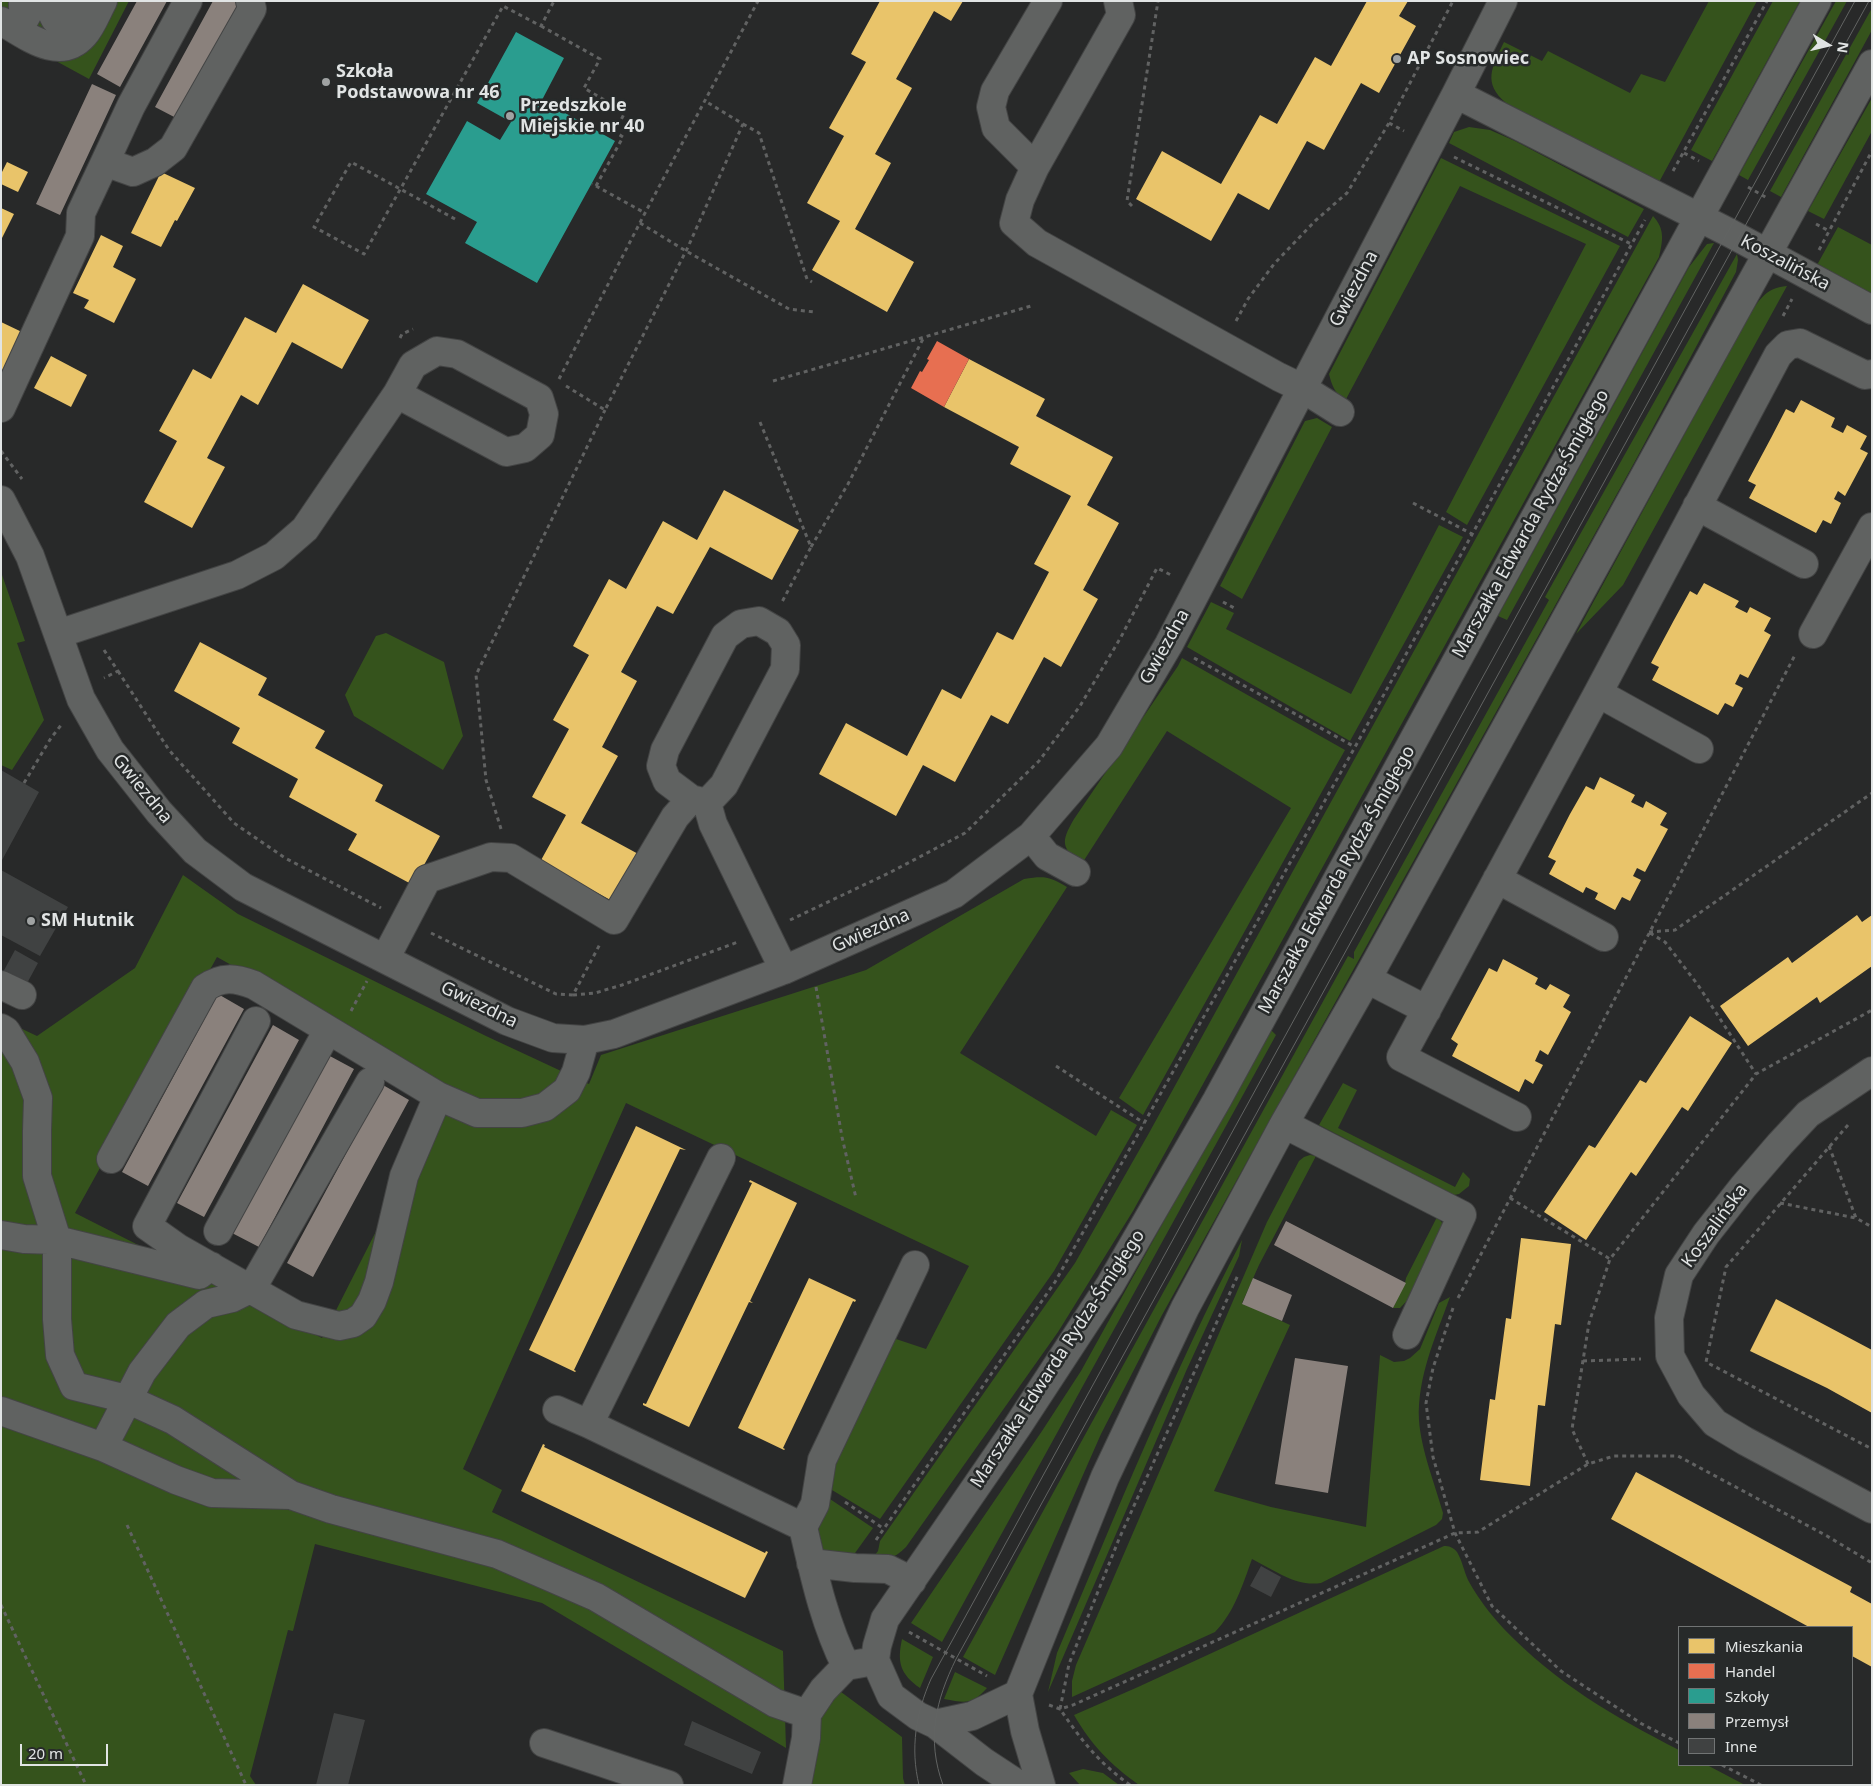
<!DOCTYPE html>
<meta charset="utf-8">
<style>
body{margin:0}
#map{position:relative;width:1873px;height:1786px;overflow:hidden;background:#282929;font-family:"Noto Sans",sans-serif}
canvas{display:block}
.frame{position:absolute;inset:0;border:2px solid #e1e4e4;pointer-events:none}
.legend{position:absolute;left:1678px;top:1626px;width:175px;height:140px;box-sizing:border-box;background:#272a2a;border:1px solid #717474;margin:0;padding:6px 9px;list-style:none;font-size:15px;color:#e1e4e4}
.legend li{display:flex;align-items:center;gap:10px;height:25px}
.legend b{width:25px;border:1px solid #717474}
.north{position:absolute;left:1803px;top:20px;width:50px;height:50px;-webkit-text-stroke:4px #272a2a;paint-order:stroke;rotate:99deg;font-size:14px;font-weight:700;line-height:20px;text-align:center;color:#e1e4e4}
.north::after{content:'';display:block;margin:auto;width:18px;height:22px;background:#e1e4e4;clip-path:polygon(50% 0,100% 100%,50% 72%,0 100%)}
.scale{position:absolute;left:20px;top:1744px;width:88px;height:22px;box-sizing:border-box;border:2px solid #e1e4e4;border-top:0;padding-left:6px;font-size:15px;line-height:18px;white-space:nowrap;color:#e1e4e4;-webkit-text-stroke:4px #272a2a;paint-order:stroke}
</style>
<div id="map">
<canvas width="1873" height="1786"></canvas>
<div class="frame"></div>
<ul class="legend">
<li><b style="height:14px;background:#e9c46a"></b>Mieszkania</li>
<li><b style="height:14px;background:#e76f51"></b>Handel</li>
<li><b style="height:14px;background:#2a9d8f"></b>Szkoły</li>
<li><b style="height:14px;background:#8a817c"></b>Przemysł</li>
<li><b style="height:14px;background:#404242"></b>Inne</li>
</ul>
<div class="north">N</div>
<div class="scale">20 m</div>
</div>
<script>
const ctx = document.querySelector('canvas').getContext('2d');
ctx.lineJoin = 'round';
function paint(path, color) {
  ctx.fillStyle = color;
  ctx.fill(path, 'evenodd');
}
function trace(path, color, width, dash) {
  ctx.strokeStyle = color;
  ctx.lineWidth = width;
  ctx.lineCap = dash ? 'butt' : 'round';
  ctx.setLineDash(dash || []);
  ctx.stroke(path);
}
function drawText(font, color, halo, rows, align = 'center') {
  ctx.font = font + ' "Noto Sans",sans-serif';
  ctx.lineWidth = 5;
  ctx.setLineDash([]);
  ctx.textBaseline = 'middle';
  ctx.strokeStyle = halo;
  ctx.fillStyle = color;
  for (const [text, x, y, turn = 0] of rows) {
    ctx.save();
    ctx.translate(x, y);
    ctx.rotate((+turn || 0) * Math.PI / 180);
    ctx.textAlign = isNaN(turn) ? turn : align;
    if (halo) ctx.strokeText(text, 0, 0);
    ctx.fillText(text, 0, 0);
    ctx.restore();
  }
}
paint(new Path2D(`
 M1 1H129L89 79 1 31Z
 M1709 1H1757L1658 184 1506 103C1482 83 1492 67 1504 42L1542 61 1548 51 1630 93 1641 74 1665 82Z
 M1773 1H1800L1712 161 1691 150Z
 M1836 1H1847L1748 180 1739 175Z
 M1872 8V30L1781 197 1770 191Z
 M1872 98V131L1824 219 1808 211Z
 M1469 127 1490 130 1515 141 1644 209 1628 237 1449 143 1454 132Z
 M1441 158 1620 246 1467 525 1446 512 1586 244 1460 186 1345 401C1335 393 1332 386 1329 374Z
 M1653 216C1665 229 1663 240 1659 257L1133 1211 1058 1332 906 1547C894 1559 888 1559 871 1560L878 1551 880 1541 1075 1263 1149 1133Z
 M1838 227 1872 245V294L1817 265Z
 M1714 243 1507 620 1498 616 1689 267 1707 244Z
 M1737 254 1738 260 1736 272 1634 463 1162 1315 1101 1434 995 1675 963 1657 1348 956 1354 959V952L1549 600 1545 597Z
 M1787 286 1623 585 1576 634 1747 319C1758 302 1764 288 1787 286Z
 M1317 418 1332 427 1242 599 1220 586 1305 421Z
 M1439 525 1463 537 1350 741 1187 647 1211 602 1234 613 1226 629 1351 694Z
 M1 572 25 641 17 643 44 720 12 770 1 765Z
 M386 633 444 662 463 736 443 770 354 716 345 695 376 636Z
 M1182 658 1345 750 1143 1115 1119 1098 1291 808 1167 731 1081 865C1062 847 1060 843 1074 819L1178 666Z
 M183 875 238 914 486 1036 589 1084 601 1055 866 970 1024 879C1044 876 1049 876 1067 887L960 1053 1096 1136 1111 1110 1137 1125 1054 1271 880 1519 832 1490 834 1463 893 1338 926 1349 969 1266 626 1103 463 1469 502 1490 492 1512 783 1651 786 1748 542 1603 315 1544 293 1631 288 1630 250 1776 256 1785H1V1019L37 1036 135 968ZM217 957 449 1087 322 1338 75 1213Z
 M1270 1029 1276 1035 942 1642 911 1623 1042 1431 1081 1371Z
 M1343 1083 1357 1090 1338 1128 1455 1187 1463 1172 1470 1179 1469 1186 1459 1194 1454 1195 1319 1125Z
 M1310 1155 1316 1156 1259 1265 1242 1303 1290 1325 1214 1491 1271 1507 1366 1527 1380 1355 1394 1362 1404 1361 1410 1358 1420 1349 1439 1303 1450 1297C1436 1336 1417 1377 1419 1420 1421 1450 1435 1484 1443 1513L1442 1519 1436 1525 1321 1583C1296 1587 1274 1570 1252 1559 1243 1584 1234 1613 1215 1632L1072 1697V1681L1076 1665 1267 1222 1299 1161 1304 1157Z
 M1437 1217 1445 1226 1417 1290 1400 1308H1393L1405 1283 1406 1278Z
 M1242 1240 1239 1256 1187 1369 1048 1692 1057 1653C1116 1514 1172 1374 1242 1240Z
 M830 1499 873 1528 850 1560 822 1552 818 1539 819 1528Z
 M1444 1546C1449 1546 1453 1547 1457 1552 1462 1560 1464 1571 1468 1580 1478 1598 1490 1614 1504 1629 1557 1684 1613 1716 1679 1750V1765H1707L1745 1785H1139C1110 1764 1092 1746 1074 1715L1138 1687Z
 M902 1639 933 1657 920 1688C900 1674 897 1662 902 1639Z
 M955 1672 987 1688C972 1705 966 1703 944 1699Z
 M837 1689 902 1737 903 1778 905 1785H806L820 1721 825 1707Z
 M1083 1769 1103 1773 1119 1785H1080L1069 1773Z`), '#35531c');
paint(new Path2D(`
 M880 1H963L951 21 934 11 896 79 912 88 875 154 891 163 855 229 914 262 887 312 812 270 840 221 807 203 844 136 829 128 866 62 851 54Z
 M1367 1H1408L1399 16 1416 26 1379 93 1361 83 1324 150 1307 141 1269 210 1238 193 1211 241 1136 199 1162 151 1221 184 1260 115 1277 124 1315 57 1331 66Z
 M7 162 28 172 18 192 1 184V174Z
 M161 172 195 188 177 221 175 220 161 247 131 233Z
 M1 208 14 214 1 240Z
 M101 235 123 246 113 267 136 279 114 323 84 308 89 300 73 293Z
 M303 284 369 320 342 369 292 342 258 405 241 395 207 458 225 467 192 528 144 502 177 441 159 431 193 369 211 379 245 317 276 333Z
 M1 322 24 333 6 373 1 371Z
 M51 356 87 375 71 407 34 388Z
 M969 359 1045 399 1036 416 1113 457 1087 505 1119 523 1083 590 1098 599 1061 667 1044 657 1008 724 991 715 955 782 923 765 896 816 819 774 846 723 907 756 942 689 961 699 997 632 1013 640 1049 572 1034 564 1071 496 1010 464 1019 447 944 407Z
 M1801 400 1835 418 1831 427 1843 433 1847 425 1867 436 1860 449 1868 453 1845 496 1838 491 1834 499 1841 503 1831 524 1823 520 1816 533 1749 498 1756 485 1748 481 1771 438 1786 409 1794 413Z
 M724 490 799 530 772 580 710 547 673 614 657 606 621 672 637 681 602 747 618 756 581 823 642 856 616 903 540 862 566 815 532 797 569 729 553 720 589 655 573 646 609 579 626 589 663 521 697 540Z
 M1704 583 1739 601 1735 607 1747 613 1750 607 1771 618 1764 631 1771 635 1748 678 1740 674 1735 684 1743 688 1733 707 1725 703 1718 715 1652 680 1659 667 1651 663 1674 620 1690 591 1697 595Z
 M200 642 267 678 258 695 325 731 315 748 383 785 375 801 440 836 413 885 348 850 357 834 289 797 298 779 232 743 240 728 174 691Z
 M1600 777 1635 795 1631 802 1643 808 1646 801 1667 813 1660 825 1668 829 1645 872 1637 868 1633 876 1641 880 1630 901 1622 897 1615 910 1595 899 1598 893 1586 887 1583 893 1549 874 1556 861 1548 857 1570 814 1586 786 1594 790Z
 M1857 915 1862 922 1872 915V966L1820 1003 1817 997 1748 1046 1720 1006 1788 957 1792 963Z
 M1503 959 1538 978 1535 984 1546 990 1550 984 1570 995 1563 1007 1571 1012 1548 1055 1540 1050 1535 1061 1543 1065 1533 1084 1525 1079 1519 1092 1452 1056 1458 1044 1451 1039 1489 968 1497 972Z
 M1690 1016 1732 1043 1688 1111 1682 1107 1636 1176 1631 1172 1586 1240 1544 1212 1589 1145 1595 1148 1640 1080 1646 1083Z
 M636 1126 686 1150 680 1149 574 1370 576 1371 575 1372 529 1350Z
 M750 1180 797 1203 750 1301 753 1303 749 1302 689 1427 643 1405V1403L646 1404 752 1183 749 1182Z
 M1521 1238 1571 1244 1561 1325 1555 1324 1545 1406 1538 1405 1530 1486 1480 1480 1490 1399 1495 1400 1506 1318 1511 1319Z
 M809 1278 856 1300 855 1302 853 1301 783 1448 785 1449 784 1450 738 1428Z
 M1776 1299 1872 1350V1413L1827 1388 1750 1351Z
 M543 1444 545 1445 544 1447 715 1529 765 1553 766 1551 768 1552 745 1598 521 1491Z
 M1636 1472 1852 1587 1850 1592 1872 1604V1667L1852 1656V1627H1809L1611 1519Z`), '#e9c46a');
paint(new Path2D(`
 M937 341 969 359 944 407 911 388 920 371 922 372 929 360 927 359Z`), '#e76f51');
paint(new Path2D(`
 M516 32 564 58 542 100 615 141 537 283 465 243 477 222 426 194 467 121 500 140 511 122 477 103Z`), '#2a9d8f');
paint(new Path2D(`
 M137 1H167L120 87 97 74Z
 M213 1 242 2 178 119 155 107Z
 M92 84 116 95 60 215 36 204Z
 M218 994 244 1009 148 1186 122 1172Z
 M273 1025 299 1040 204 1217 177 1203Z
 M328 1055 354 1069 259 1247 232 1233Z
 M383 1085 409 1100 313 1277 287 1263Z
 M1286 1221 1406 1283 1393 1308 1274 1245Z
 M1253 1278 1292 1295 1282 1321 1242 1304Z
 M1295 1358 1348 1366 1328 1493 1275 1484Z`), '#8a817c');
paint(new Path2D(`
 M1 770 39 792 1 862Z
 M1 870 68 907 40 956 1 935Z
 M15 950 38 963 25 987 2 974Z
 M1261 1566 1281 1577 1271 1597 1250 1586Z
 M334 1713 365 1720 348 1785H316Z
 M692 1721 761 1752 752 1774 684 1745Z`), '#404242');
const minor = new Path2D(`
 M46 1 55 19 65 22 71 20 74 14V8L68 1
 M1118 1 1121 15 1035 167 1020 200 1014 223 1037 243 1279 377 1302 388 1340 412
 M1 21C26 35 59 63 84 35 92 26 97 12 103 1
 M18 31 28 13 23 7V1
 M1456 94 1728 232 1872 310
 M105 162 133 172 155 162 173 148 252 9 250 1
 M1035 167 996 128 991 107 995 91 1048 1
 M1 408 80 236 81 213 105 162 131 106 188 1
 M1 500 30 556 81 699 110 750 159 812 195 851 243 887 507 1021 553 1038 585 1040 614 1034 784 970 954 894 1031 836 1109 746 1169 644 1456 94 1503 1
 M1697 506 1804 564
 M58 634 237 575 274 556 305 529 397 394 413 365 437 351 457 354 539 398 544 414 540 435 525 448 506 452 397 394
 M1813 634 1872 527
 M1598 693 1699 749
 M707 803 691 799 667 781 661 766 665 750 725 636 741 624 759 621 778 632 786 645 785 669 724 785 707 803 713 824 784 970
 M1031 836 1047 856 1076 872
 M1497 879 1604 937
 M385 959 427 879 491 857 511 858 614 920 675 817 691 799
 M1367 979 1427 1010
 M1 985 22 995
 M256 1021 147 1226 178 1248 296 1315 339 1326 353 1323 363 1316 372 1301 379 1282 404 1176 438 1096
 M1 1028 6 1031 25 1062 38 1098 37 1131V1176L57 1240V1319L60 1355 74 1386 127 1399 173 1420 291 1495 331 1509 497 1554 596 1597 775 1703 807 1714
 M1872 1071 1808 1114 1780 1144 1743 1187 1706 1234 1679 1275 1669 1318 1670 1356 1691 1395 1715 1423 1745 1441 1872 1509
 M1517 1117 1401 1057 1598 693 1778 355 1788 345 1800 343 1865 375 1872 374
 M1284 1124 1462 1215 1407 1335
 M111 1159 205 988C222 976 235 978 254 985L438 1096 477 1113H522L545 1107 567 1090 576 1072 585 1040
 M218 1231 328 1030
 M1 1235 24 1239 57 1240 199 1275 211 1266
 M557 1410 589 1424 803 1527
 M1 1411 103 1447 176 1480 212 1493 291 1495
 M589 1424 721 1158
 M103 1447 142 1372 178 1325 206 1304 232 1298 252 1288 370 1082
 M811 1563 855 1568 888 1569 912 1581
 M846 1666C824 1622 814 1574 803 1527L815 1504 822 1460 915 1265
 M935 1724 972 1716 1018 1694
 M544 1743 669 1785
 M797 1785 806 1738 807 1714 823 1690 846 1666 863 1663
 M1019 1785 984 1762 935 1724 918 1716 891 1696 875 1660 877 1646 885 1619 1017 1427 1110 1285 1217 1100 1817 1
 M1041 1785 1025 1731 1018 1694 1105 1477 1185 1308 1284 1124 1367 979 1872 64`);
trace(minor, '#434444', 30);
trace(new Path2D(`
 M541 26 600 59 584 88 625 112 615 132 623 137 596 186 592 184
 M1389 123 1404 131
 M743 124 759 133 807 279 812 282
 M1684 153 1699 161
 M1454 157 1631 244
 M1673 171 1767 1
 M596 186 645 213
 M1748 187 1767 198
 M1132 206 1127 201 1158 1
 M455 219 351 162 314 227 364 254 503 6 541 26 554 1
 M640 223 686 251 789 309 814 312
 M1816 224 1829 231
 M1819 250 1872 151
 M1783 316 1792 299
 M1236 321 1248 299 1274 264 1315 221 1347 193 1389 123 1453 1
 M400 338 402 334 413 329
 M559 379 645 213 758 1
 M773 381 1031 306
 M566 386 605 410 688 247 743 124 705 101
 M760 422 811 547 782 602
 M1 451 22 479
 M1413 503 1472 534
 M811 547 848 484 924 337
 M1223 602 1236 609
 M104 650 118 671 104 678
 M1194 658 1355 747
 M118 671 169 750 234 823 285 858 381 908
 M24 783 51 738 62 724
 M501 829 486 780 476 675 605 410
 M790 920 889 873 965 833 1039 761 1080 706 1121 637 1157 568 1173 576
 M1649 932 1675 930 1872 793
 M431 933 556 994 573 995 600 944
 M1650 933 1665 942 1698 985 1756 1074
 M816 987 842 1137 856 1198
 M573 995 595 993 622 985 738 942
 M351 1011 367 981
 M1056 1066 1144 1123
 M1848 1125 1726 1267 1706 1362 1872 1449
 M1829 1146 1856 1218 1872 1227
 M1510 1198 1610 1259
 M1780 1203 1856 1218
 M1458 1298 1795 655
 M1453 1308 1433 1368 1426 1403 1433 1457 1455 1533 1492 1606 1561 1671 1642 1724 1679 1743
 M1583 1361 1641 1359
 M1588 1464 1572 1429 1589 1323 1610 1259 1756 1074 1872 1010
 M845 1502 884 1529
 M127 1525 246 1785
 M876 1540 1055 1282 1355 747 1645 220
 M1 1605 86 1785
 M909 1632 987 1676
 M1049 1705 1060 1709 1073 1705 1455 1533 1478 1532 1588 1464 1614 1456H1678L1827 1536 1872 1563
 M1722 1765 1761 1785
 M1130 1785C1098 1762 1082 1741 1060 1709L1069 1664 1119 1539 1238 1275`), '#616262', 3, [4, 4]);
trace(minor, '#606261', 28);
trace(new Path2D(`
 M919 1785C910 1748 916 1713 931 1679L1855 1
 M943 1785C926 1739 936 1700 956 1659L1869 1`), '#626463', 1);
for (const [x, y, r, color] of [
 [1397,59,5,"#a0a3a3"],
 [326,82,5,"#a0a3a3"],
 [510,116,5,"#a0a3a3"],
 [31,921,5,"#a0a3a3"]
]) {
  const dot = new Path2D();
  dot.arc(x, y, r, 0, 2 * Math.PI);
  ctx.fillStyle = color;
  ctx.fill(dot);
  trace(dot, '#272a2a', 2);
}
drawText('bold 18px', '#e1e4e4', '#272a2a', [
 ["AP Sosnowiec",1407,59],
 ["Szkoła",336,72],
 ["Podstawowa nr 46",336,93],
 ["Przedszkole",520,106],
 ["Miejskie nr 40",520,127],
 ["SM Hutnik",41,921]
], 'left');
drawText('18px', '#e1e4e4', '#272a2a', [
 ["Koszalińska",1785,263,28],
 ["Gwiezdna",1354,289,-62],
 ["Marszałka Edwarda Rydza-Śmigłego",1531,524,-61],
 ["Gwiezdna",1165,647,-61],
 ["Gwiezdna",142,789,51],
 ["Marszałka Edwarda Rydza-Śmigłego",1337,880,-61],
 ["Gwiezdna",871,931,-24],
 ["Gwiezdna",479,1005,26],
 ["Koszalińska",1715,1226,-54],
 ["Marszałka Edwarda Rydza-Śmigłego",1058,1359,-57]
]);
</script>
